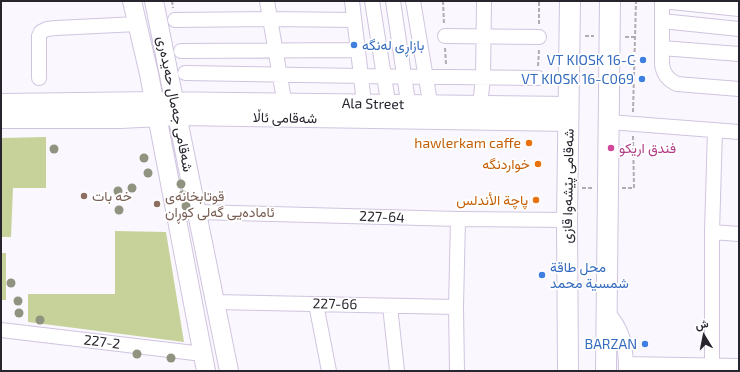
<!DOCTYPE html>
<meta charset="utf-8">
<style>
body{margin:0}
#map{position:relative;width:740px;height:372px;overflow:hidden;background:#faf8fe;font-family:"Exo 2",Vazirmatn,sans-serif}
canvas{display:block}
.frame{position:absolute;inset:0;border:2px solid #29252f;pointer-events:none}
.north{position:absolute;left:684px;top:316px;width:40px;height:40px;-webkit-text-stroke:3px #fff;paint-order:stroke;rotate:350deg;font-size:11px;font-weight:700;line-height:16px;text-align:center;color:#29252f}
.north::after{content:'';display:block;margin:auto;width:14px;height:18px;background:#29252f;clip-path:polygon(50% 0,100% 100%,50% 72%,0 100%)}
</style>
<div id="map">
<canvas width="740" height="372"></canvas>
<div class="frame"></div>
<div class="north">ش</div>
</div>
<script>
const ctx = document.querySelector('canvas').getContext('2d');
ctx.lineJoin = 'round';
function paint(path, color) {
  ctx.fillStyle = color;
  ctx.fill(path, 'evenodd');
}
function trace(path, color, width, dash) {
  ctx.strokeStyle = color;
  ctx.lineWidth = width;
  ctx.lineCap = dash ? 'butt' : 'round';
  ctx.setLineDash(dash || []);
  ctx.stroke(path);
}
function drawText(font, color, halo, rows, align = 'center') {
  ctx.font = font + ' "Exo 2",Vazirmatn,sans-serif';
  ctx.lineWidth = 3.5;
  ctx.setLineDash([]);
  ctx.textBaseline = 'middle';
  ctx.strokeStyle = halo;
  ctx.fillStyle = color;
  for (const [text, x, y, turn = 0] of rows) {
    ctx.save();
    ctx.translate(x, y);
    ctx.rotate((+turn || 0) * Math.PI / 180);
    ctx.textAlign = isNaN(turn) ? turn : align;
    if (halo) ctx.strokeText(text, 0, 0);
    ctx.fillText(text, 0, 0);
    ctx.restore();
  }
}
paint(new Path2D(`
 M46 137V188H13L11 237H1V138Z
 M115 231 166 232 184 342 28 322V294H115Z
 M1 253H6V300H1Z`), '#c7d29a');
const minor = new Path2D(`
 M267 1 283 94
 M372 1 387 95
 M393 1 407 95
 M413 1 429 96
 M662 1V64C663 74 668 80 677 84L739 89
 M662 1 739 9
 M175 20 270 19 354 20
 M662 21 739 29
 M445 36 539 37
 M662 48 739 54
 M181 51 358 50
 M185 73 361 76 352 1
 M39 78V36L41 32 47 29 56 28 137 24
 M363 95 361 76 538 78
 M481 96 483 78 484 1
 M609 122 739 132
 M197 212 458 219 567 220
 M712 232 739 234
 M215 302 456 307
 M316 304 329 371
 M390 306 397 371
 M606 311C624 330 626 346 626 371
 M1 330 203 354
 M626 364 739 366
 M712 365V232L715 130
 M457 371 456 307 458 219`);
const major = new Path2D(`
 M132 1 149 74 206 371
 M154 1C179 124 204 248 229 371
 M1 103 153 101 569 106
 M1 119H121L178 116 569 122`);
const highway = new Path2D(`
 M568 371 567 220 570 1
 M606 371 610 1`);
trace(minor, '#d0c4df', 16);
trace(major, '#d0c4df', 20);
trace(highway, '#d0c4df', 22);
trace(new Path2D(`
 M172 1 173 8
 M443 1 444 24
 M539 24V1
 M585 36H594
 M625 37H635
 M445 48 446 64
 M538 66 539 50
 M633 112 636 1
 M582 188H592
 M622 188H634L633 136`), '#b0adb4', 2, [4, 2]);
trace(minor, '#fff', 14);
trace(major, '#fff', 18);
trace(highway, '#fff', 20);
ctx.fillStyle = '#909380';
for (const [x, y] of [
 [54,149],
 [144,158],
 [148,173],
 [181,184],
 [132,188],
 [118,191],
 [183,195],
 [186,206],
 [119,210],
 [11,283],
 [18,301],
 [19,313],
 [40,320],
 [137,354],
 [171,358]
]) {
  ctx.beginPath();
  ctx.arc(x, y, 4.5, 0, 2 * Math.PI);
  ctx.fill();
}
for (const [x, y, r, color] of [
 [354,45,4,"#3f7fe0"],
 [643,60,4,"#3f7fe0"],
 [642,79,4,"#3f7fe0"],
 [529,143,4,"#e8710a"],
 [611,148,4,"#d1479c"],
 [538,164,4,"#e8710a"],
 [84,196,4,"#8d6e63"],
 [536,200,4,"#e8710a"],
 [157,204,4,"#8d6e63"],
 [542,275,4,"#3f7fe0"],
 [645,344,4,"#3f7fe0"]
]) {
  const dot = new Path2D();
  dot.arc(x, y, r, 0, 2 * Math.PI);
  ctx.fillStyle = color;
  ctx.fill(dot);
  trace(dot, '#fff', 1.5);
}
drawText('14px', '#366cbe', '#fff', [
 ["بازاڕی لەنگە",362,45,"left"],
 ["VT KIOSK 16-C",635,60],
 ["VT KIOSK 16-C069",634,79],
 ["محل طاقة",550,267,"left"],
 ["شمسية محمد",550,283,"left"],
 ["BARZAN",637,344]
], 'right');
drawText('14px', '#29252f', '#fff', [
 ["شەقامی جەمال حەیدەری",175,104,79],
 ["Ala Street",373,104,1],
 ["شه‌قامی ئاڵا",285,118,1],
 ["شەقامی پێشەوا قازی",568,186,-89],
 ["227-64",382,217,2],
 ["227-66",335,304,1],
 ["227-2",102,342,7]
]);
drawText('14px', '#c56008', '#fff', [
 ["hawlerkam caffe",521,143],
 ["خواردنگە",530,164],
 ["پاچة الأندلس",528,200]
], 'right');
drawText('14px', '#b23c85', '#fff', [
 ["فندق اريكو",619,148]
], 'left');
drawText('14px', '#785e54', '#fff', [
 ["خه بات",92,196],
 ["قوتابخانەی",165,196],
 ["ئامادەیی گەلی کوڕان",165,212]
], 'left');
</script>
